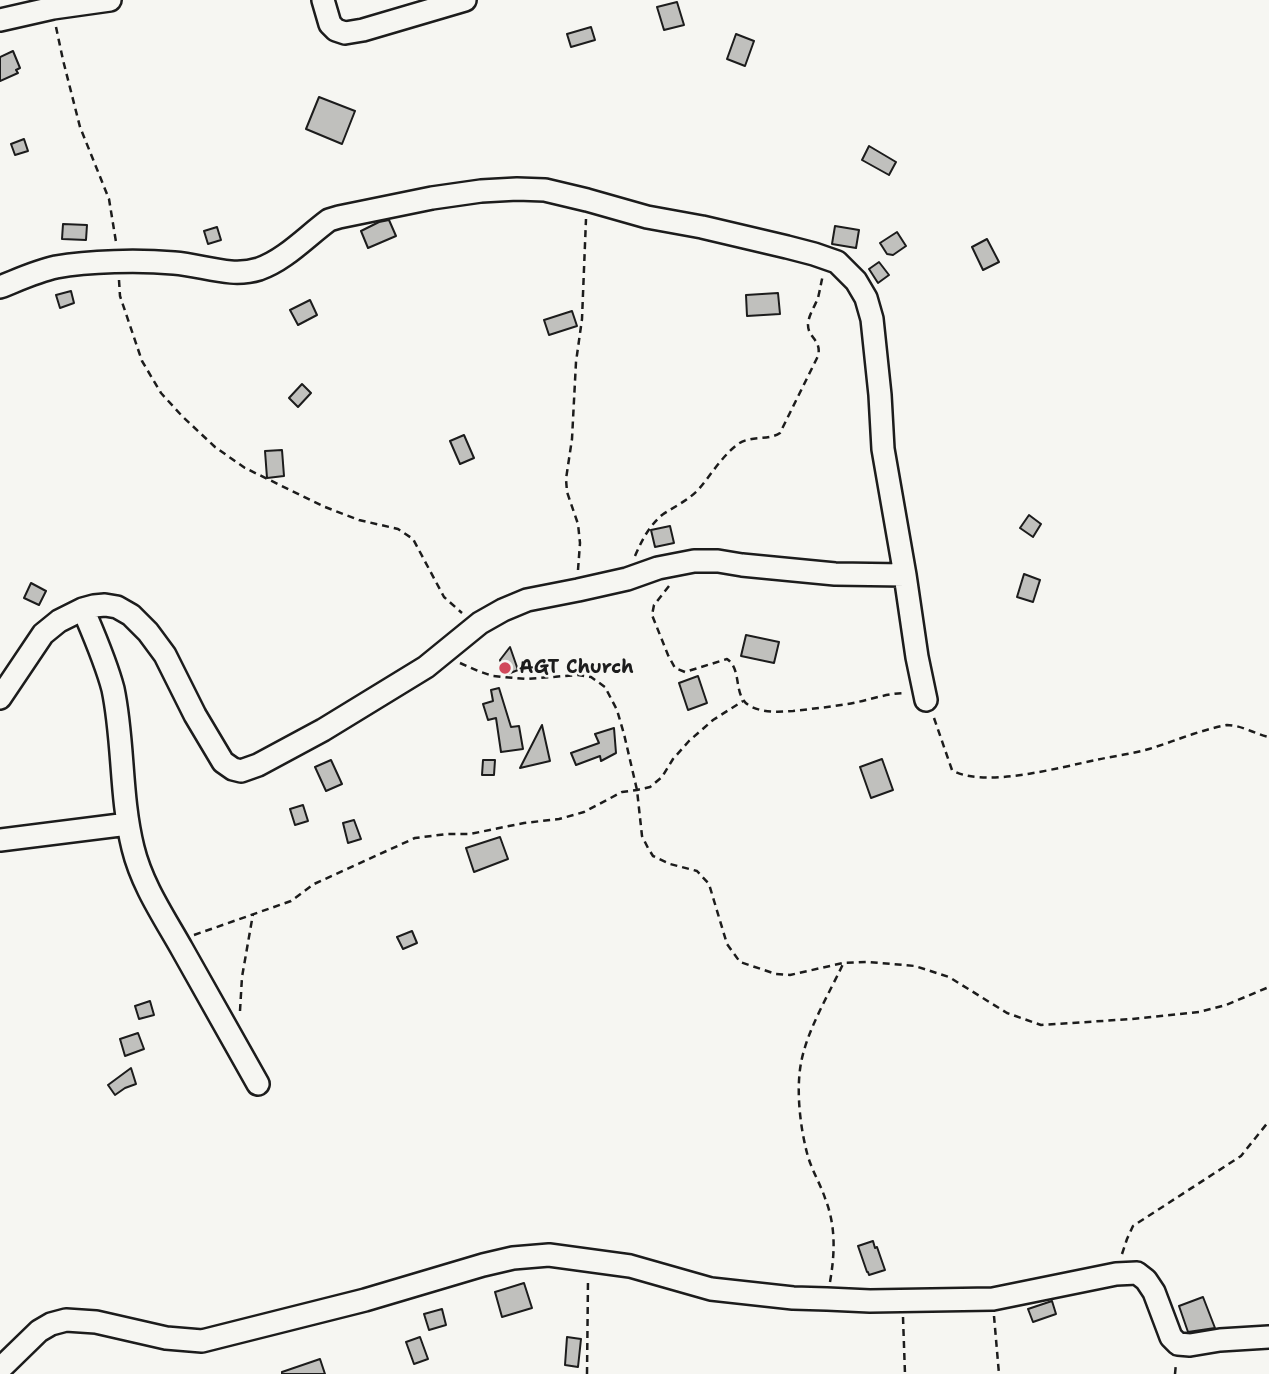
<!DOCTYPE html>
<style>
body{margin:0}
canvas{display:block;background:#f6f6f2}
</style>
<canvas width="1269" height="1374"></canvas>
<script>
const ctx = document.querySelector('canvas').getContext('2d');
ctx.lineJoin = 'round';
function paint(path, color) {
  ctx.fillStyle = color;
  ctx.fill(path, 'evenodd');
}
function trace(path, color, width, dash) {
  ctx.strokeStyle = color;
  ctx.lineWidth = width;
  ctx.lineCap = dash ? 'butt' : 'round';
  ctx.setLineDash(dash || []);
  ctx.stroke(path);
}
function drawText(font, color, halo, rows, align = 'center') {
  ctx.font = font + ' "Shantell Sans",sans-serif';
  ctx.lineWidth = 5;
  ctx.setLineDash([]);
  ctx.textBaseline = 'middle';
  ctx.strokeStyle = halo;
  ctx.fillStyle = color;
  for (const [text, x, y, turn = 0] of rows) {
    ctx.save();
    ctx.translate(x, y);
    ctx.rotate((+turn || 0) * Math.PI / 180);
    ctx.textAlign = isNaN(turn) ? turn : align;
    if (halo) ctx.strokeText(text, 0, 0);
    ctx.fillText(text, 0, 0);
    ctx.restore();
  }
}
const building = new Path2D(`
 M677 2 684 25 664 30 657 7Z
 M591 27 595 40 571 47 567 34Z
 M736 34 754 41 745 66 727 59Z
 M13 51 20 68 16 70 18 73 0 81V57Z
 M319 97 355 111 342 144 306 129Z
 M24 139 28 151 15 155 11 144Z
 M869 146 896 162 889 175 862 160Z
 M389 220 396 236 368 248 361 231 379 222Z
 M63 224 87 225 86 240 62 239Z
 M835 226 859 230 856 248 832 244Z
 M217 227 221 240 208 244 204 231Z
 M897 232 906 246 893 255 887 254 880 243Z
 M987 239 999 262 983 270 972 247Z
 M879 262 889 275 878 283 869 269Z
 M71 291 74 303 60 308 56 295Z
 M778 293 780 314 747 316 746 295Z
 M310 300 317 315 298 325 290 310Z
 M572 311 577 326 549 335 544 320Z
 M302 384 311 393 298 407 289 398Z
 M464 435 474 458 460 464 450 441Z
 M282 450 284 476 267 478 265 451Z
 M1029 515 1041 524 1033 537 1020 528Z
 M670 526 674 543 655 547 651 530Z
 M1024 574 1040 580 1033 602 1017 597Z
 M31 583 46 591 39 605 24 598Z
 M746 635 779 642 774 663 741 656Z
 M510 647 518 670 505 675 500 660Z
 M698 676 707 703 688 710 679 683Z
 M499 688 511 727 519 726 523 749 501 752 496 718 488 720 483 704 493 701 491 690Z
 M542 725 550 761 520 768Z
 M614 728 616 753 601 761 600 756 576 765 571 753 599 743 595 734Z
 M882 759 893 790 871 798 860 767Z
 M331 760 342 784 326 791 315 767Z
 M483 760H495L494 775H482Z
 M303 805 308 821 295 825 290 809Z
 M354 820 361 839 348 843 343 823Z
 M500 837 508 859 474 872 466 848Z
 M412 931 417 943 403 949 397 937Z
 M150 1001 154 1015 139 1019 135 1006Z
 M138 1033 144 1049 125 1056 120 1039Z
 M131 1068 136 1084 125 1088 115 1095 108 1085Z
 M873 1241 875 1248 877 1247 885 1270 869 1275 868 1272H867L858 1246Z
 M524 1283 532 1308 502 1317 495 1292Z
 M1203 1297 1215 1328 1188 1332 1179 1306Z
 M1052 1301 1056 1314 1033 1322 1028 1309Z
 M442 1309 446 1325 429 1330 424 1314Z
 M420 1337 428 1359 414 1364 406 1342Z
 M567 1337 581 1339 578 1367 565 1365Z
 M320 1359 325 1374H282V1372Z`);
paint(building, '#c0c0bd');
trace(building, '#1c1c1c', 2);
const minor = new Path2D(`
 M323 0 330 24 336 30 345 33 363 30 465 0
 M0 20 53 8 110 0
 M0 287C18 280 37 271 56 267 89 261 139 260 174 263 203 265 230 278 259 269 285 260 306 237 329 220L339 217 432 198 481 191 517 189 545 190 587 200 647 217 702 227 787 247 814 254 837 262 856 281 866 298 872 319 880 395 883 449 905 575 917 657 926 700
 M83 609C94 635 106 662 113 689 124 741 120 796 133 848 142 885 164 917 182 949 207 994 233 1039 258 1084
 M0 698 43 634 59 621 83 609 94 606 105 605 117 607 131 615 148 632 165 655 195 715 223 762 233 769 241 771 258 765 323 730 426 667 480 623 503 610 527 600 578 590 627 579 658 568 694 561H718L742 565 835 574 905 575
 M0 840 128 824
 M0 1369 39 1331 51 1324 66 1320 96 1322 166 1338 202 1341 365 1300 483 1265 513 1258 549 1255 630 1266 711 1289 793 1298 827 1299 870 1301 993 1299 1116 1274 1137 1273 1146 1280 1154 1292 1171 1337 1178 1344 1190 1345 1220 1340 1269 1337`);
trace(minor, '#1c1c1c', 26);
trace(new Path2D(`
 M56 27 63 60 80 127 109 199 116 242
 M119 280 120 296 142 361 161 393 182 416 215 447 245 468 325 507 359 520 398 529 413 539 444 597 462 613
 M635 556C642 540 649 526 662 515 675 506 686 502 698 490 711 475 722 456 738 444 751 435 768 441 780 433L818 356C822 340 808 338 808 325 808 316 815 306 818 298 820 290 821 283 823 275
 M578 570 580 543 578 524 567 492 566 479 572 439 576 362 582 319 586 219
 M669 586 654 605 652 615 668 655 675 668 685 672 727 659C743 670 732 696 750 706 763 713 779 712 793 711 811 709 829 707 847 704 867 701 886 693 906 693
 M460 663 478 671 493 676 526 679 578 675 591 677 605 687 617 710 624 734 637 790 642 836 648 848 653 856 670 864 697 871 709 884 727 944 740 962 776 974 790 975 843 963 868 962 915 966 949 977 1007 1013 1041 1025 1132 1019 1199 1012 1226 1005 1269 987
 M934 718 952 770C983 789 1061 767 1096 760 1113 756 1132 754 1149 749 1175 741 1200 730 1227 725 1241 725 1255 734 1269 737
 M194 935 291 901 314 884 415 838 447 834H470L524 823 559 819 584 812 622 792 637 790 650 787 662 777 673 759 689 741 713 720 743 701
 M240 1011 242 977 253 914
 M1122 1254 1127 1239 1133 1226 1241 1156 1269 1121
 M830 1282C835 1253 836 1226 825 1198 820 1183 811 1169 807 1153 800 1126 796 1090 801 1063 807 1030 829 994 843 964
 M994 1316 999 1374
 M903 1317 905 1374
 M587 1374 588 1280
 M1175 1374 1176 1363`), '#1c1c1c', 2.5, [7, 5]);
trace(minor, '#f6f6f2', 21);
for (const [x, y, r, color] of [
 [505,668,7,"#d1495b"]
]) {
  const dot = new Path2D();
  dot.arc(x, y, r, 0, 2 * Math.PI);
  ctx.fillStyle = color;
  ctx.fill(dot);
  trace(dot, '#f6f6f2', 2.5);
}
drawText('bold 19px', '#1c1c1c', '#f6f6f2', [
 ["AGT Church",519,668]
], 'left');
</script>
